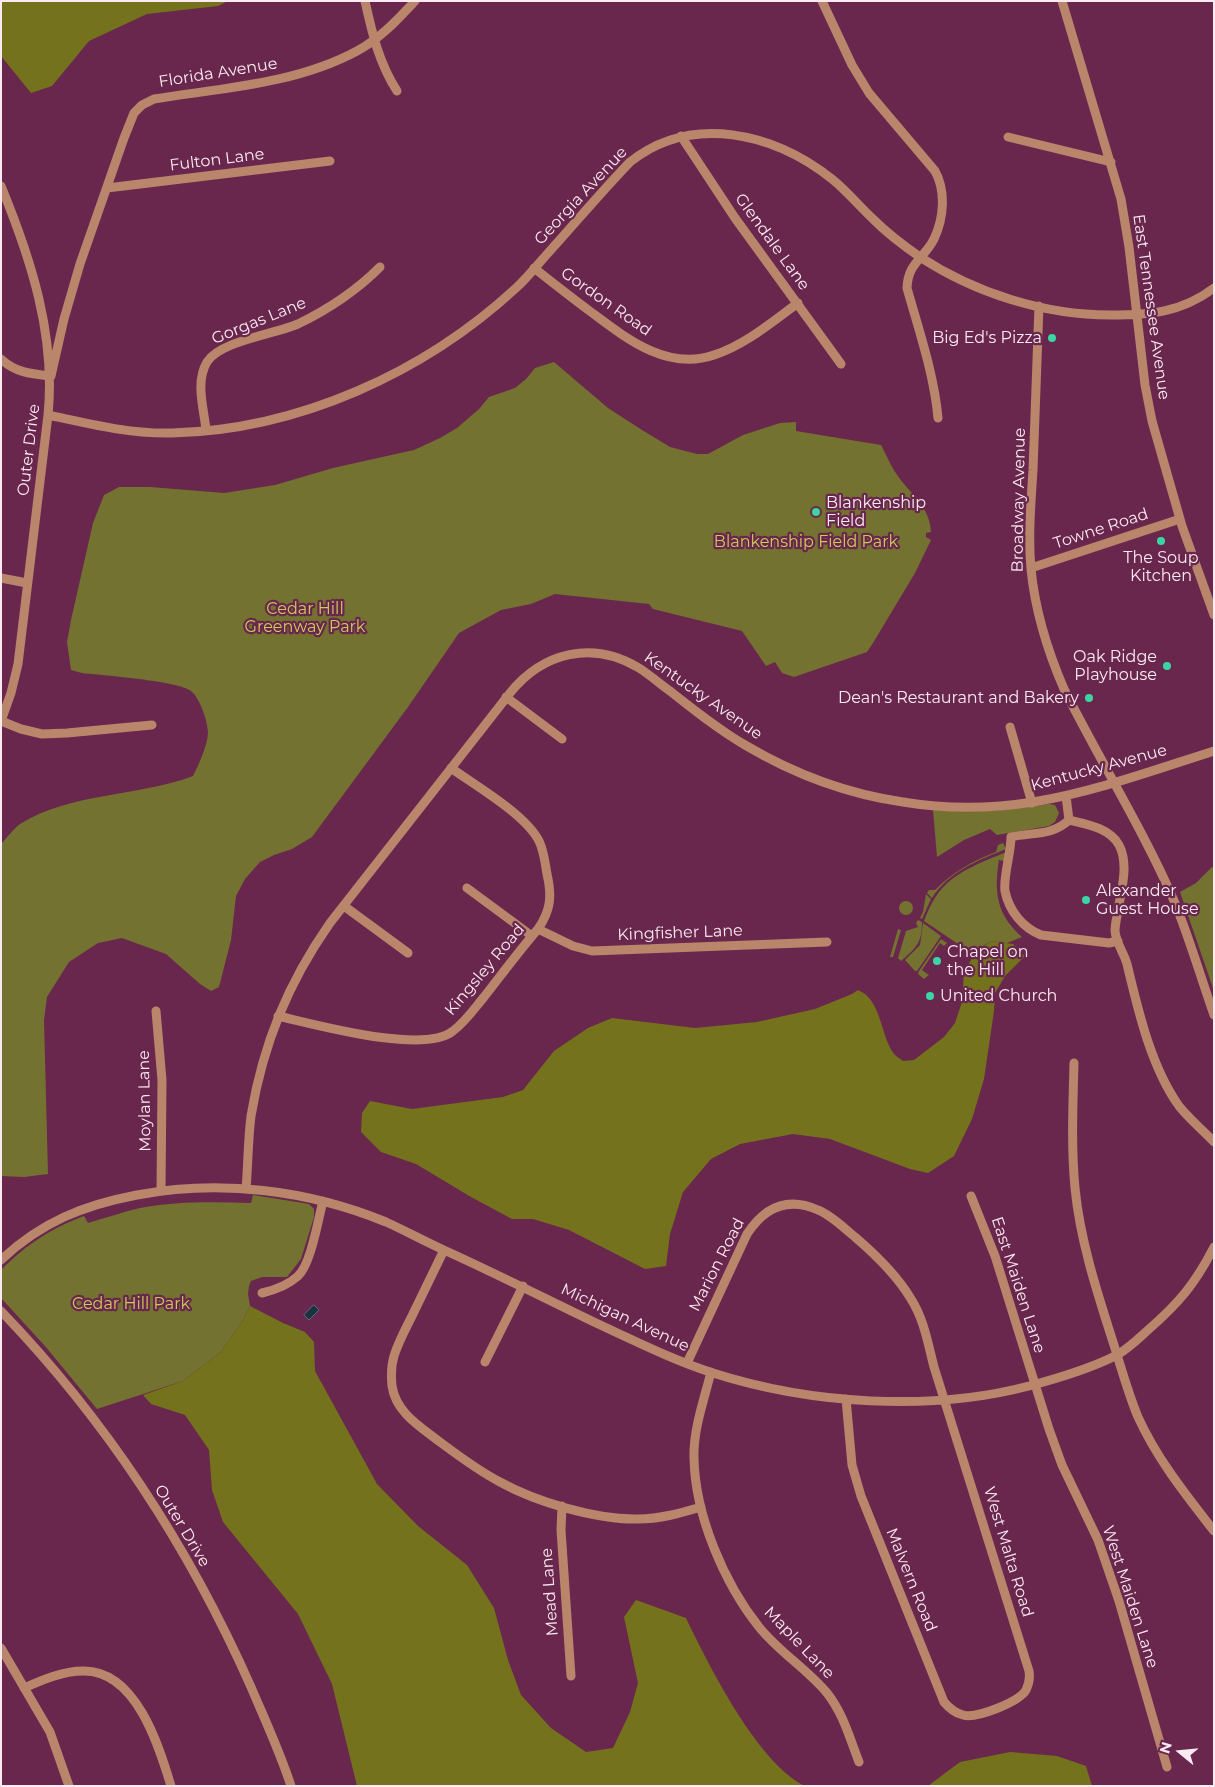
<!DOCTYPE html>
<style>
body{margin:0}
#map{position:relative;width:1215px;height:1787px;overflow:hidden;background:#69274d;font-family:Montserrat,sans-serif}
canvas{display:block}
.frame{position:absolute;inset:0;border:2px solid #fbeaf2;pointer-events:none}
.north{position:absolute;left:1155px;top:1727px;width:50px;height:50px;-webkit-text-stroke:4px #69274d;paint-order:stroke;rotate:287deg;font-size:14px;font-weight:700;line-height:20px;text-align:center;color:#fbeaf2}
.north::after{content:'';display:block;margin:auto;width:18px;height:22px;background:#fbeaf2;clip-path:polygon(50% 0,100% 100%,50% 72%,0 100%)}
</style>
<div id="map">
<canvas width="1215" height="1787"></canvas>
<div class="frame"></div>
<div class="north">N</div>
</div>
<script>
const ctx = document.querySelector('canvas').getContext('2d');
ctx.lineJoin = 'round';
function paint(path, color) {
  ctx.fillStyle = color;
  ctx.fill(path, 'evenodd');
}
function trace(path, color, width, dash) {
  ctx.strokeStyle = color;
  ctx.lineWidth = width;
  ctx.lineCap = dash ? 'butt' : 'round';
  ctx.setLineDash(dash || []);
  ctx.stroke(path);
}
function drawText(font, color, halo, rows, align = 'center') {
  ctx.font = font + ' Montserrat,sans-serif';
  ctx.lineWidth = 4.5;
  ctx.setLineDash([]);
  ctx.textBaseline = 'middle';
  ctx.strokeStyle = halo;
  ctx.fillStyle = color;
  for (const [text, x, y, turn = 0] of rows) {
    ctx.save();
    ctx.translate(x, y);
    ctx.rotate((+turn || 0) * Math.PI / 180);
    ctx.textAlign = isNaN(turn) ? turn : align;
    if (halo) ctx.strokeText(text, 0, 0);
    ctx.fillText(text, 0, 0);
    ctx.restore();
  }
}
paint(new Path2D(`
 M554 362 608 408 642 430 670 447 697 454H708L743 435 780 423 796 422V431L881 445C887 456 892 469 900 479 913 496 930 508 931 532L926 533V537L931 540 915 573 873 643 867 652 794 677 782 673 775 662 766 666 742 631 653 609 649 604 555 594 531 604 501 610 459 633 408 707 312 837 292 849 274 855 260 862 245 879 236 896 231 940 219 987 211 991 200 984 166 954 122 938 98 943 69 962 47 997 44 1020 48 1174 24 1177 1 1176V844C7 838 13 829 20 824 72 792 137 797 193 776 199 764 207 747 208 733 208 722 200 698 191 691 179 681 101 675 82 673L71 670 67 642 71 620 93 523 104 495 119 487H150L224 493 275 485 333 468 414 450 440 438 457 428 479 409 489 397 515 388 526 379 535 368Z
 M1049 804 1055 805 1059 813 1055 822 1049 826 997 835 990 829 964 840 937 857 933 810 992 811Z
 M1003 843 1006 849C979 860 949 871 932 898L927 893 929 890H935C953 872 972 861 996 852L998 845Z
 M1007 852 1004 861 999 860C994 891 996 914 1022 937L1007 943 991 941 975 951 961 946 924 921C928 911 932 901 939 892 956 871 982 862 1007 852Z
 M1214 866V991L1180 892 1196 883 1211 868Z
 M926 894 931 899 922 919 920 918 923 912Z
 M899 908a7 7 0 1 1 14 0a7 7 0 1 1-14 0Z
 M918 920 922 922C922 943 916 948 901 961L898 958 906 931 918 927 916 923Z
 M923 923 941 936 917 971H915L905 960 920 945Z
 M898 929 901 930 893 957H890Z
 M941 939 947 943 944 946 940 943 922 970 929 975 924 979 918 974 919 971Z
 M253 1195 303 1203 309 1204 314 1209V1217L301 1259 287 1277H262L251 1281 249 1286 248 1294 250 1306 243 1320 221 1352 183 1381 97 1409 45 1346 1 1298V1270C27 1244 50 1229 84 1216L88 1223C105 1218 123 1212 140 1208 176 1201 215 1202 251 1203Z`), '#747230');
paint(new Path2D(`
 M1 1H228L218 6 147 14 89 41 52 86 31 93 1 56Z
 M991 941 1013 944 1025 956 1005 976 995 993 994 1011 984 1079 972 1119 954 1156 928 1173 910 1169 830 1139 793 1134 740 1144 711 1159 683 1192 670 1234 666 1266 645 1269 569 1230 533 1219H512L471 1197 416 1164 381 1152 361 1132 362 1113 370 1101 412 1109 503 1097 523 1090 554 1051 588 1028 612 1018 695 1028 757 1022 815 1009 852 994 858 990C882 1000 880 1035 894 1054 896 1056 900 1059 903 1061L914 1060 944 1037 955 1023 962 1002 964 971 977 951Z
 M250 1306 283 1323 305 1332 314 1342 315 1371 377 1484 418 1526 467 1565 494 1608 508 1660 521 1695 551 1728 586 1752 613 1748 630 1712 638 1683 624 1617 636 1600 686 1618C708 1664 758 1764 805 1786H357L332 1684 298 1614 223 1522 212 1490 209 1450 185 1415 151 1404 143 1395 183 1381 221 1352 243 1320Z
 M1010 1752 1057 1756 1086 1766 1092 1786H928L960 1762Z`), '#75721d');
const water = new Path2D(`
 M314 1305 319 1310 309 1320 304 1315Z`);
paint(water, '#173440');
trace(water, '#5b6b75', 1);
trace(new Path2D(`
 M365 1C372 33 379 63 397 91
 M822 1 852 65 869 93 935 171C946 191 944 218 934 239 924 259 908 262 907 288 919 331 934 374 938 418
 M1062 1 1121 199 1129 247 1145 385 1152 421 1182 526 1214 615
 M681 136 735 218 841 364
 M1008 137 1111 162
 M1 186C31 259 56 336 48 415L18 664 11 693 1 721
 M107 188 330 161
 M534 268C553 283 572 298 591 312 627 339 667 371 714 355 745 345 772 322 798 303
 M1039 306C1037 361 1035 415 1033 470 1031 502 1028 536 1031 569 1035 610 1048 652 1064 689 1100 761 1143 829 1175 903 1190 940 1201 978 1214 1015
 M1 359C16 373 32 374 51 376L64 319 80 264 124 138 134 113 142 105 154 99C222 88 296 84 357 51 380 39 398 19 415 1
 M48 415C89 424 130 434 172 433 298 430 424 373 516 288 528 277 538 264 549 252 576 222 602 191 630 162 692 113 774 133 832 179 847 191 859 206 873 219 887 233 904 246 920 257 975 293 1044 315 1110 315 1149 315 1181 313 1214 288
 M206 430C204 409 195 382 207 362 220 341 275 334 298 324 327 310 357 290 380 267
 M1031 568 1180 519
 M1 578 27 583
 M506 697 562 739
 M1 721 21 729 42 734 67 733 152 725
 M1010 727 1032 803
 M1066 796 1069 820C1052 836 1033 832 1011 837 1011 853 1003 877 1005 891 1009 911 1023 928 1041 935L1109 943 1118 941
 M1069 820C1086 824 1110 828 1119 845 1130 866 1120 894 1117 916 1116 921 1115 927 1115 931 1116 943 1124 953 1127 964 1138 1010 1151 1067 1179 1106 1189 1119 1203 1130 1214 1142
 M467 888 532 936
 M344 906 408 953
 M538 929 573 946 592 951 827 942
 M156 1011 162 1080 161 1190
 M278 1016C314 1024 424 1055 453 1031 465 1022 474 1009 484 997 502 974 519 951 538 929 551 910 552 896 547 874 545 863 544 851 539 841 525 814 476 786 451 768
 M1074 1063C1073 1104 1071 1146 1075 1188 1080 1240 1097 1292 1113 1342 1121 1367 1128 1393 1138 1417 1157 1459 1186 1495 1214 1531
 M246 1189C248 1165 248 1140 251 1116 263 1044 288 983 330 923L510 693C543 652 593 640 639 668 650 675 660 684 670 691 694 710 719 730 745 745 794 774 847 794 903 802 945 809 990 809 1033 802 1094 792 1154 770 1214 751
 M971 1196 995 1256 1049 1429 1062 1465 1098 1540 1119 1601 1167 1767
 M444 1250C433 1273 422 1295 411 1318 405 1330 398 1343 394 1356 391 1366 391 1376 392 1386 396 1413 421 1427 440 1442 460 1457 479 1471 500 1482 536 1502 597 1520 638 1519 660 1519 681 1513 701 1507
 M1 1260C41 1222 84 1205 137 1195 220 1179 308 1190 386 1222 406 1231 426 1242 446 1251 497 1274 546 1299 596 1323 635 1341 673 1360 713 1373 810 1404 930 1412 1029 1386 1059 1378 1090 1369 1117 1355 1129 1348 1138 1339 1148 1330 1179 1303 1195 1284 1214 1247
 M262 1293C275 1290 287 1286 298 1276 311 1264 318 1220 323 1201
 M1 1311C106 1420 190 1549 251 1687 265 1720 280 1752 291 1786
 M485 1362 523 1286
 M687 1363 747 1234C764 1208 787 1196 818 1210 831 1215 844 1228 855 1237 876 1255 897 1275 911 1299 924 1319 928 1344 934 1367L1029 1671C1030 1677 1029 1684 1026 1690 1019 1702 976 1719 963 1715 955 1713 949 1708 944 1702L861 1496 852 1465 846 1399
 M711 1372C704 1400 693 1430 694 1458 695 1515 724 1583 759 1627 779 1652 807 1669 827 1693 843 1713 850 1739 859 1762
 M562 1506 561 1530 571 1676
 M1 1648 50 1732 69 1786
 M24 1688C42 1680 63 1671 83 1671 136 1670 159 1746 171 1786`), '#b9856b', 9);
for (const [x, y, r, color] of [
 [1052,338,5,"#3ad4a5"],
 [816,512,5,"#3ad4a5"],
 [1161,541,5,"#3ad4a5"],
 [1167,666,5,"#3ad4a5"],
 [1089,698,5,"#3ad4a5"],
 [1086,900,5,"#3ad4a5"],
 [937,961,5,"#3ad4a5"],
 [930,996,5,"#3ad4a5"]
]) {
  const dot = new Path2D();
  dot.arc(x, y, r, 0, 2 * Math.PI);
  ctx.fillStyle = color;
  ctx.fill(dot);
  trace(dot, '#69274d', 2);
}
drawText('16px', '#fbeaf2', '#69274d', [
 ["Florida Avenue",218,73,-9],
 ["Fulton Lane",217,160,-7],
 ["Georgia Avenue",581,196,-47],
 ["Glendale Lane",772,242,54],
 ["Gordon Road",606,302,35],
 ["East Tennessee Avenue",1151,307,82],
 ["Gorgas Lane",259,321,-22],
 ["Outer Drive",29,450,-83],
 ["Broadway Avenue",1019,500,-89],
 ["Towne Road",1101,529,-18],
 ["Kentucky Avenue",703,696,35],
 ["Kentucky Avenue",1099,768,-15],
 ["Kingfisher Lane",680,933,-2],
 ["Kingsley Road",485,970,-50],
 ["Moylan Lane",145,1101,-91],
 ["Marion Road",717,1265,-63],
 ["East Maiden Lane",1018,1285,72],
 ["Michigan Avenue",625,1318,25],
 ["Outer Drive",182,1526,59],
 ["West Malta Road",1008,1552,73],
 ["Malvern Road",911,1580,68],
 ["Mead Lane",550,1592,-94],
 ["West Maiden Lane",1130,1597,72],
 ["Maple Lane",799,1643,46]
]);
drawText('16px', '#fbeaf2', '#69274d', [
 ["Big Ed's Pizza",1042,338,"right"],
 ["Blankenship",826,503],
 ["Field",826,521],
 ["The Soup",1161,558,"center"],
 ["Kitchen",1161,576,"center"],
 ["Oak Ridge",1157,657,"right"],
 ["Playhouse",1157,675,"right"],
 ["Dean's Restaurant and Bakery",1079,698,"right"],
 ["Alexander",1096,891],
 ["Guest House",1096,909],
 ["Chapel on",947,952],
 ["the Hill",947,970],
 ["United Church",940,996]
], 'left');
drawText('16px', '#cdca5a', '#69274d', [
 ["Blankenship Field Park",806,542],
 ["Cedar Hill",305,609],
 ["Greenway Park",305,627],
 ["Cedar Hill Park",131,1304]
]);
</script>
